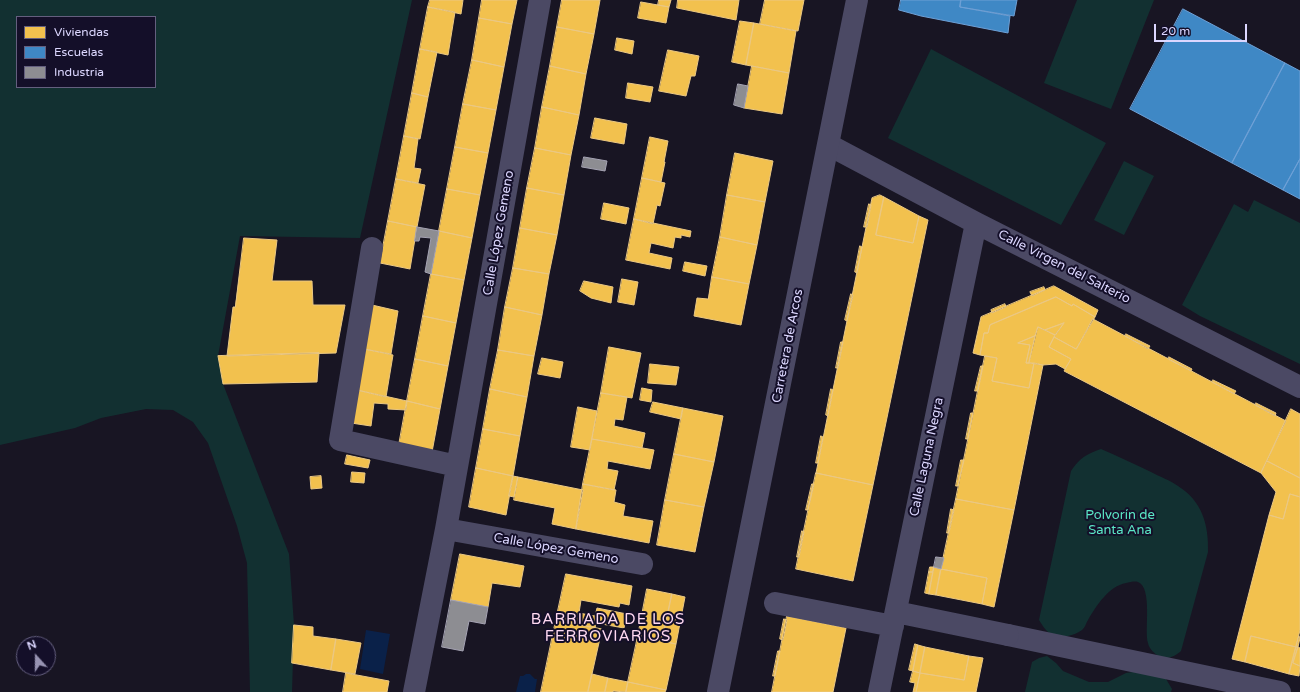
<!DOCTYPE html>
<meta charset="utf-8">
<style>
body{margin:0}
#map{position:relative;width:1300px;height:692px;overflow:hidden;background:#181523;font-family:"Varela Round",sans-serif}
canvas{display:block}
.legend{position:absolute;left:16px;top:16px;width:140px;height:72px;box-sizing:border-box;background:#140f29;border:1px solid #645f7f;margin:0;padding:5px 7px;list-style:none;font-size:12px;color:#dcd7ff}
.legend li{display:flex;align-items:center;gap:8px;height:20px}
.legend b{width:20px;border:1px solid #645f7f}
.north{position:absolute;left:16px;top:636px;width:40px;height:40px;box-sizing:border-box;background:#140f29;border:1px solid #645f7f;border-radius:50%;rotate:339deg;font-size:11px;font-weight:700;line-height:16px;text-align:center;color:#dcd7ff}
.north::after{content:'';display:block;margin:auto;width:14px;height:18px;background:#9793b2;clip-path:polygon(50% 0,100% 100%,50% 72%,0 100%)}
.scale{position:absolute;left:1154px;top:24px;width:93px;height:18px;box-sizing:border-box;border:2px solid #dcd7ff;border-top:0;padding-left:5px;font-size:12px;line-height:14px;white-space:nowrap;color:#dcd7ff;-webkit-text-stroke:3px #140f29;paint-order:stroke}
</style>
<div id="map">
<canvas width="1300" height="692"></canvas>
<ul class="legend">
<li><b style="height:11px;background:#f2c14e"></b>Viviendas</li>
<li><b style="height:11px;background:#3f88c5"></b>Escuelas</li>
<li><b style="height:11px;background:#8d8d92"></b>Industria</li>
</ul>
<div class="north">N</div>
<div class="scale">20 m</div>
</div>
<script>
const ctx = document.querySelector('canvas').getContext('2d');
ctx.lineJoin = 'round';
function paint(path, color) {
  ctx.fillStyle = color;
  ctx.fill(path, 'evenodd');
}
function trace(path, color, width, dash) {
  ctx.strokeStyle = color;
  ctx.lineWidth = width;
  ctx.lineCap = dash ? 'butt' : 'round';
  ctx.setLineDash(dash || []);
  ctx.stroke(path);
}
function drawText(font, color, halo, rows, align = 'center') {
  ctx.font = font + ' "Varela Round",sans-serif';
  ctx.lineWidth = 4;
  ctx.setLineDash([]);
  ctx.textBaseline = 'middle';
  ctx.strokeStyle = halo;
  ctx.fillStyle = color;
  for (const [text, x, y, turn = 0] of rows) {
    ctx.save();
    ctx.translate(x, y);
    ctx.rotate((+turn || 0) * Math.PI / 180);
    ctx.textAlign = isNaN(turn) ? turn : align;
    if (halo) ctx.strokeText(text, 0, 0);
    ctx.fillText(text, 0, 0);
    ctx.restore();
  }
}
paint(new Path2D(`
 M0 0H412L360 238 240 236 218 356 223 384 289 554 294 625 292 692H250L247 563 237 526 208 443 193 422 173 410 146 409 101 418 75 428 0 445ZM17 17H155V87H17Z
 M1077 0H1154L1111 109 1044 83Z
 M931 49 1106 143 1061 225 888 138Z
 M1124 161 1154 176 1124 235 1094 220Z
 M1254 200 1300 223V364L1200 316 1182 305 1234 204 1248 212Z
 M1101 449C1118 456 1134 464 1151 472 1160 477 1170 480 1178 486 1202 501 1209 525 1208 552L1181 651C1175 656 1168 660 1160 657 1155 654 1149 649 1148 643 1144 631 1153 588 1138 582 1135 581 1130 582 1126 583 1109 586 1096 606 1088 620 1086 623 1085 628 1082 630 1078 633 1073 635 1068 636 1052 639 1047 633 1039 620L1071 471C1081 457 1085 455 1101 449Z
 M1047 656 1056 663 1063 671 1089 682H1108L1126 673 1139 671 1166 679 1172 689 1171 692H1025L1032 662 1039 658Z`), '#123031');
paint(new Path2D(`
 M366 630 390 634 383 674 360 669Z
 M526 674H530L535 679H537L535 692H516L520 676H523Z`), '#0a2149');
const homes = new Path2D(`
 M430 0H463L461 14 428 7Z
 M482 0H517L512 24 479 18Z
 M562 0H600L594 34 557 27Z
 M659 0H671L669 7 658 5Z
 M678 0H739L736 20 677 8Z
 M765 0H804L798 31 760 24Z
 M641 2 669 7 666 23 638 18Z
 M428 7 455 12 448 55 420 49Z
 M479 18 512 24 504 67 472 60Z
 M740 21 754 23 746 65 732 62Z
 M754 23 796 31 789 73 746 65Z
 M557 27 594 34 586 74 550 66Z
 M617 38 634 41 632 54 615 50Z
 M420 49 437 52 428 97 412 93Z
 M668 50 699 56 695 76H691L686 96 659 91Z
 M472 60 504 67 496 110 463 104Z
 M550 66 586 74 579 115 542 107Z
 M752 66 789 73 782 114 744 108Z
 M628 83 653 87 650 102 626 98Z
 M412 93 428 97 420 139 404 136Z
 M463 104 496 110 488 153 455 147Z
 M542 107 579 115 571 155 535 148Z
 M595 118 627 124 624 144 591 138Z
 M404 136 418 139 414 168 421 169 418 183 396 179Z
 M650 137 668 141 664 162H665L661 182 642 178Z
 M455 147 488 153 480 195 447 189Z
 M535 148 571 155 564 195 527 188Z
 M735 153 773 161 765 202 727 195Z
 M642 178 665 183 660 206 657 205 653 224 634 219Z
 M396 179 425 185 417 227 388 221Z
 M527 188 564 195 557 235 520 228Z
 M447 189 480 195 472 238 439 231Z
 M727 195 765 202 757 245 720 237Z
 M880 195 884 197 876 235 913 243 919 216 928 220 873 485 816 473 872 198Z
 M884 197 919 216 913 243 876 235Z
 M604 203 629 208 626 224 601 219Z
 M869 204 871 205 867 227H864Z
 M634 219 691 231 690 237 681 235V238L675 237 673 248 651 243 649 253 672 258 670 269 626 260Z
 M388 221 417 227 410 269 380 263Z
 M520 228 557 235 549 274 513 268Z
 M439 231 472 238 464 280 431 274Z
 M720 237 757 245 749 284 712 277Z
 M244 238 277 240 272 281H312L313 305H345L336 353 227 356 233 307H235Z
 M860 246 862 247 857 273 855 272Z
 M685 262 707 266 705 276 683 271Z
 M513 268 549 274 542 315 505 307Z
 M431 274 464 280 456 323 423 316Z
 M712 277 749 284 741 325 694 316 697 298 708 299Z
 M622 279 638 282 634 305 618 302Z
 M584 281 613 287 611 303 591 298 580 291Z
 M1054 286 1098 310 1095 317 1073 304 1072 306 1056 297 990 325 988 333H984L980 355 973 353 981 317Z
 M1044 287 1045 290 1032 296 1030 292Z
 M851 294 853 295 847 321 845 320Z
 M1056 297 1072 306 1073 304 1095 317 1076 349 1054 337 1064 323 1045 330 1038 327 1035 336 1018 343 1030 345 1026 363H1034L1029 388 992 381 997 358 980 355 984 333H988L990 325Z
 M1005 304 1006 307 992 313 991 310Z
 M372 305 398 311 391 354 364 349Z
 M505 307 542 315 534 356 498 350Z
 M423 316 456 323 448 366 415 359Z
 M1093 319 1286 421 1261 473 1064 371 1071 359 1049 347 1054 337 1076 349Z
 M1064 323 1055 335 1045 330Z
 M1038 327 1055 335 1049 347 1071 359 1065 369 1056 364 1043 365 1029 363Z
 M1126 334 1150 346 1148 349 1125 336Z
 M1035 336 1029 363H1026L1030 345 1018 343Z
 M841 342H843L838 368H836Z
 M609 347 641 353 632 398 601 393Z
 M364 349 393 355 386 397 357 390Z
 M498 350 534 356 527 397 490 389Z
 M319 353 317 382 223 384 218 356Z
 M985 356 997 358 992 381 1029 388 1034 363 1043 365 1014 510 956 499Z
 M1169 357 1192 369 1191 371 1168 359Z
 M542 358 563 362 560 378 538 374Z
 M415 359 448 366 440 409 407 401Z
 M650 364 679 367 676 385 648 383Z
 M981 366H983L978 391H975Z
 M1213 380 1236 391 1234 394 1212 382Z
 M642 388 652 390 651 402 640 400Z
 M490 389 527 397 520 436 483 429Z
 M831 389 833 390 828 416 826 415Z
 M357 390 407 401 406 410 388 409V404L374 403 371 426 351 423Z
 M601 393 627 397 623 420 615 419 614 426 645 433 642 448 592 439Z
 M407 401 440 409 432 452 399 445Z
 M653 402 683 408 681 419 650 412Z
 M1256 403 1276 413 1275 416 1255 405Z
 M578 407 597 411 590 450 571 447Z
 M683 408 723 416 714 462 674 454Z
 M1291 409 1300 414V478L1267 461Z
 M971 413H973L968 439H966Z
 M483 429 520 436 513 476 476 468Z
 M821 436 823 437 818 463H816Z
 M592 439 654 450 650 469 608 461 607 469 618 471 614 490 583 484Z
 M674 454 714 462 704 507 665 500Z
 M347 455 370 460 368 468 345 464Z
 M961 460H964L958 486H956Z
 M1267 461 1300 478V497L1290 494 1283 519 1269 515 1276 492 1261 473Z
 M476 468 513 476 506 515 469 507Z
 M352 472 365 473 364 483 351 482Z
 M816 473 873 485 853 581 796 569Z
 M321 476 322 488 311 489 310 477Z
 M513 476 518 477 514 497 509 496Z
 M518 477 583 490 576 529 552 524 555 508 514 500Z
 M583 484 616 490 614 502 625 505 623 516 653 521 649 543 576 529Z
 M812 484H814L808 510H806Z
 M1290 494 1300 497V630L1296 647 1251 636 1245 662 1232 659 1269 515 1283 519Z
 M956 499 1014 510 994 607 982 604 987 578 941 569Z
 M665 500 704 507 695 552 657 545Z
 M951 509 954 510 949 533H947Z
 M802 531 804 532 799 557H797Z
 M460 554 524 566 520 587 492 583 488 607 451 600Z
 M930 567H934L933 572H929Z
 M934 567 941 569 936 595 929 594Z
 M941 569 987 578 982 604 936 595Z
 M929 572H933L929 594 925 593Z
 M566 574 632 586 629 605 620 603 619 607 581 600 579 613 595 616 597 608 627 614 624 628 596 623 595 628 556 620Z
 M647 589 672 594 662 641 638 636Z
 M672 594 685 597 676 644 662 641Z
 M787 616 846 628 833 692H772Z
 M784 619 787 620 783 640 780 639Z
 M556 620 602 629 588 692H541Z
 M294 625 313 627V636L336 639 331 670 292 663Z
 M638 636 676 644 666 690 628 682Z
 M1251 636 1296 647 1289 674 1245 662Z
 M1299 636 1300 638 1298 647H1296Z
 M336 639 361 643 355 674 331 670Z
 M915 644 918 645 913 671 909 670Z
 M918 645 925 647 920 673 913 671Z
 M925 647 969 656 964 680 920 673Z
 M1296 647H1298L1293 663 1300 666 1299 676 1289 674Z
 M1298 647 1300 648V666L1293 663Z
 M778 651H780L775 676H773Z
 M969 656 983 658 976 692H916L920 673 964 680Z
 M913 671 920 673 916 692H913L915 683 910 682Z
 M346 673 389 681 387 692H343Z
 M592 674 608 678 605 692H588Z
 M608 678 628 682 626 692 613 691V692H605Z
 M628 682 666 690 665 692H626Z`);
paint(homes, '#f2c14e');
trace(homes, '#ebc883', 1);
const schools = new Path2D(`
 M901 0H961L960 7 1010 16 1008 33 921 16 899 10Z
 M961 0H1017L1014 16 960 7Z
 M1183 9 1285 63 1232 163 1130 109Z
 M1285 63 1300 71V159L1283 190 1232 163Z
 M1300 159V199L1283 190Z`);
paint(schools, '#3f88c5');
trace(schools, '#6ea0d6', 1);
const industry = new Path2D(`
 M738 84 748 86 744 108 734 105Z
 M584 157 607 161 605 171 582 167Z
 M417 227 439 231 431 274 425 272 431 238 420 237 419 241H415Z
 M936 557 944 558 941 569 934 567Z
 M451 600 488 607 485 624 469 621 463 651 442 647Z`);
paint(industry, '#8d8d92');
trace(industry, '#a5a3b3', 1);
trace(new Path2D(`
 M1008 635 1280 692`), '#4b4964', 22);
trace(new Path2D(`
 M829 145 976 223 1300 387
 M372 248 340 440 457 466
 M446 529 642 564
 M775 603 893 626
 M896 612 1008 635
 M414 692 446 529 540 0
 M879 692 976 223`), '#4b4964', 22);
trace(new Path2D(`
 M718 692 857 0`), '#4b4964', 22);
drawText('13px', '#dcd7ff', '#140f29', [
 ["Calle López Gemeno",499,233,-80],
 ["Calle Virgen del Salterio",1064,267,27],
 ["Carretera de Arcos",788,346,-79],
 ["Calle Laguna Negra",927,457,-78],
 ["Calle López Gemeno",556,549,10]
]);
drawText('13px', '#5be7c6', '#140f29', [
 ["Polvorín de",1120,516],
 ["Santa Ana",1120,531]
]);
ctx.letterSpacing = '1px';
drawText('15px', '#ffd9f1', '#140f29', [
 ["BARRIADA DE LOS",608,620],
 ["FERROVIARIOS",608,637]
]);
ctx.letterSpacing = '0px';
</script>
